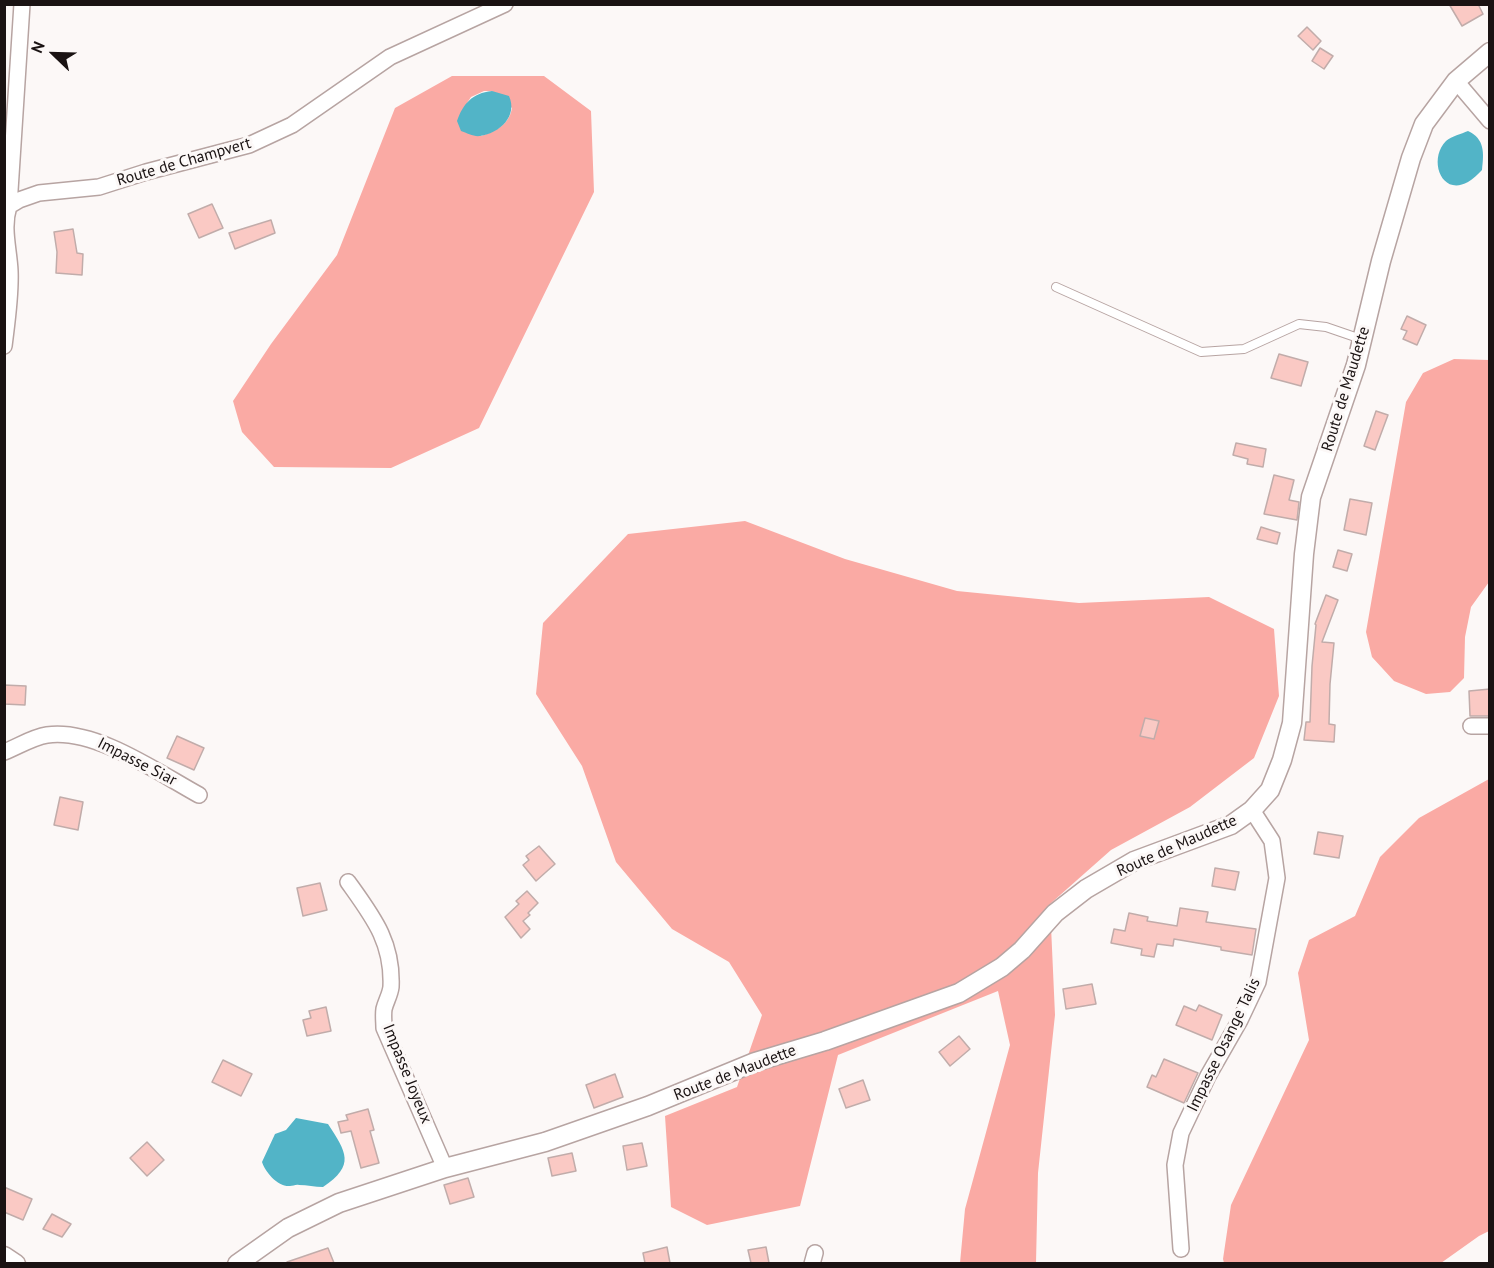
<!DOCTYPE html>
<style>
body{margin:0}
#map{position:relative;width:1494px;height:1268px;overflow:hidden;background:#fcf8f7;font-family:"PT Sans",sans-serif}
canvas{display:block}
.frame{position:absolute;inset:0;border:6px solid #1a1313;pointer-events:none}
.north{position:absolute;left:24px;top:24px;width:60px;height:60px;-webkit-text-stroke:4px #fcf8f7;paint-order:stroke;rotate:293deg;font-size:16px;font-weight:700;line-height:24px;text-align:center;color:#1a1313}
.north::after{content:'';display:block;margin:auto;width:21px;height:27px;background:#1a1313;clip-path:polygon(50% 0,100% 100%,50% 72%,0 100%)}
</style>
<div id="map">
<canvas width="1494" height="1268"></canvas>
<div class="frame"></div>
<div class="north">N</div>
</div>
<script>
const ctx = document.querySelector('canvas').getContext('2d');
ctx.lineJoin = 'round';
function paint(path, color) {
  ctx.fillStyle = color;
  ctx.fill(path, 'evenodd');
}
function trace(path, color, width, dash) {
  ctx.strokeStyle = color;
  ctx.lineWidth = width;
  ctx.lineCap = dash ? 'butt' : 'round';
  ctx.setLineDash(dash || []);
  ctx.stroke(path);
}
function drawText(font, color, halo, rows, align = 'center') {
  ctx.font = font + ' "PT Sans",sans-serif';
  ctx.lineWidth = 6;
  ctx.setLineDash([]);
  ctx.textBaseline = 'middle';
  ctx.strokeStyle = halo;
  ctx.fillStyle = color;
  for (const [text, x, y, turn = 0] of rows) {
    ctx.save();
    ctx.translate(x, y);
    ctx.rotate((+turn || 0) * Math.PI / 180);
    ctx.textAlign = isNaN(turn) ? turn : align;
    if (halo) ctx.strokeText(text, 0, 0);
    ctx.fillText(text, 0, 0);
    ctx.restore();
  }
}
paint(new Path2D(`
 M452 76H544L591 111 594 192 479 428 391 468 274 467 242 432 233 401 271 344 337 255 395 108ZM484 91H492L512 108C509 125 496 131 481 136L467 103 471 97Z
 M1454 359 1489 360V582L1471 607 1465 637 1464 678 1450 692 1426 694 1394 681 1372 657 1366 632 1406 402 1423 373Z
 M745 521 845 559 957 591 1079 603 1209 597 1274 629 1279 696 1254 758 1190 807 1111 850 1050 904 1055 1015 1038 1173 1036 1263H960L965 1209 1010 1045 998 991 838 1055 800 1206 707 1225 671 1207 665 1116 737 1087 762 1015 729 962 672 929 616 862 582 766 536 694 543 623 628 534Z
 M1489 779V1231L1479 1236 1441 1263H1224L1223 1259 1231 1205 1309 1040 1298 973 1309 940 1355 916 1380 857 1419 818Z`), '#faaaa4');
paint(new Path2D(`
 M492 91 509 96C518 116 500 133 480 136 474 137 467 133 461 131L457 121C463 104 472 93 492 91Z
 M1468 131C1485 139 1484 153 1482 170 1478 174 1473 179 1468 182 1441 197 1428 159 1446 141 1452 136 1461 134 1468 131Z
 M296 1118 328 1124C346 1152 356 1165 323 1187 315 1187 307 1185 299 1185 296 1184 293 1186 290 1186 278 1187 265 1172 262 1162L275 1134 286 1130Z`), '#52b4c7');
const building = new Path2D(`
 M1449 4H1478L1483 14 1462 26Z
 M1307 27 1321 41 1313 50 1298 36Z
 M1320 48 1333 56 1324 69 1312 61Z
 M212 204 223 228 199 238 188 214Z
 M271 220 275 233 235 249 229 233Z
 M73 229 77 253 83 254 82 275 56 273 57 252 54 232Z
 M1407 316 1426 325 1417 345 1403 339 1407 331 1401 329Z
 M1279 354 1308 362 1301 386 1271 378Z
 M1376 411 1388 415 1375 450 1364 446Z
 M1236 443 1266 449 1263 467 1247 464 1248 459 1233 455Z
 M1274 475 1294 480 1289 500 1299 502 1297 520 1264 514Z
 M1350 499 1372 503 1366 535 1344 530Z
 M1261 527 1280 533 1277 544 1257 539Z
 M1338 550 1352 554 1347 571 1333 567Z
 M1326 595 1338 600 1322 642 1334 643 1330 684 1329 724 1335 725 1334 742 1304 740 1306 722H1310L1312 666 1316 625 1315 624Z
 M4 685 26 686 25 705 4 704Z
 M1490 689V716H1470L1469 691Z
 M1145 718 1159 721 1154 739 1140 736Z
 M177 736 204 748 194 770 167 758Z
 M60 797 83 802 78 830 54 825Z
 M1318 832 1343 836 1339 858 1314 854Z
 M539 846 555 864 536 881 523 865 529 860 526 856Z
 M1215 868 1239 872 1235 890 1212 886Z
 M320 883 327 910 303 916 297 888Z
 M527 891 538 903 528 913 530 915 523 921 530 929 521 938 505 917 519 904 516 901Z
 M1180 908 1208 912 1206 922 1256 929 1252 955 1221 950V947L1174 939 1173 946 1157 944 1154 957 1141 955 1142 949 1111 943 1114 929 1125 931 1129 913 1148 917 1147 921 1177 926Z
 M1092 984 1096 1004 1066 1009 1063 989Z
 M1199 1005 1222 1015 1212 1040 1176 1025 1184 1006 1196 1011Z
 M326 1007 331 1031 307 1036 303 1020 311 1018 309 1011Z
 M959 1036 970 1049 950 1066 939 1052Z
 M1164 1059 1198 1073 1184 1103 1147 1087 1152 1075 1156 1077Z
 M223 1060 252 1074 241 1096 212 1082Z
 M615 1074 623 1097 594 1108 586 1085Z
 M863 1080 870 1100 846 1108 839 1089Z
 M368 1109 374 1130 370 1131 379 1163 361 1168 351 1131 341 1133 338 1122 348 1120 346 1115Z
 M147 1142 164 1160 147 1176 130 1158Z
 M642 1143 647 1166 627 1170 623 1146Z
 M572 1153 576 1171 552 1176 548 1158Z
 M468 1178 474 1197 450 1204 444 1185Z
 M4 1187 32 1199 23 1220 4 1212Z
 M52 1214 71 1224 62 1237 43 1229Z
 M667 1247 670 1263H645L643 1253Z
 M766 1247 769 1263H751L748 1250Z
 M328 1248 334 1263H288L287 1262Z`);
paint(building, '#fac9c4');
trace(building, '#c1acaa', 1.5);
const service = new Path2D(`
 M1056 287 1201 352 1244 349 1299 324 1326 327 1361 339`);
const minor = new Path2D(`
 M1456 81 1490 121
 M9 206 22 4
 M4 346C7 321 11 296 10 271 9 249 2 228 9 206L19 200 39 193 99 187 146 172 249 145 292 125 390 57 505 4
 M1471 726H1490
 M4 752C17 747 33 737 47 735 95 728 157 772 199 795
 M348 882C373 917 393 942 391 987 390 995 386 1001 384 1009 383 1015 384 1022 384 1028L445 1168
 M1181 1249 1175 1165 1181 1133 1208 1076 1240 1020 1258 982 1277 878 1272 841 1252 810
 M812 1264 815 1253`);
const tertiary = new Path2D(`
 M4 1256 16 1264
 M237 1264 288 1228 339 1203 445 1168 545 1142 648 1106 755 1062 825 1041 959 993 1002 967 1022 950 1055 913 1086 889 1134 861 1231 825 1252 810 1270 790 1282 760 1292 723 1304 554 1311 497 1356 365 1381 261 1411 158 1424 124 1456 81 1490 52`);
trace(service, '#b7a4a2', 10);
trace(minor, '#b7a4a2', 18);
trace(tertiary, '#b7a4a2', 21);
trace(service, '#fff', 8);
trace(minor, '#fff', 15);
trace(tertiary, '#fff', 18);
drawText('16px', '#1a1313', '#fcf8f7', [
 ["Route de Champvert",184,162,-16],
 ["Route de Maudette",1346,389,-73],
 ["Impasse Siar",137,762,27],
 ["Route de Maudette",1177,846,-24],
 ["Impasse Osange Talis",1224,1045,-64],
 ["Route de Maudette",735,1073,-21],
 ["Impasse Joyeux",407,1074,68]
]);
</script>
